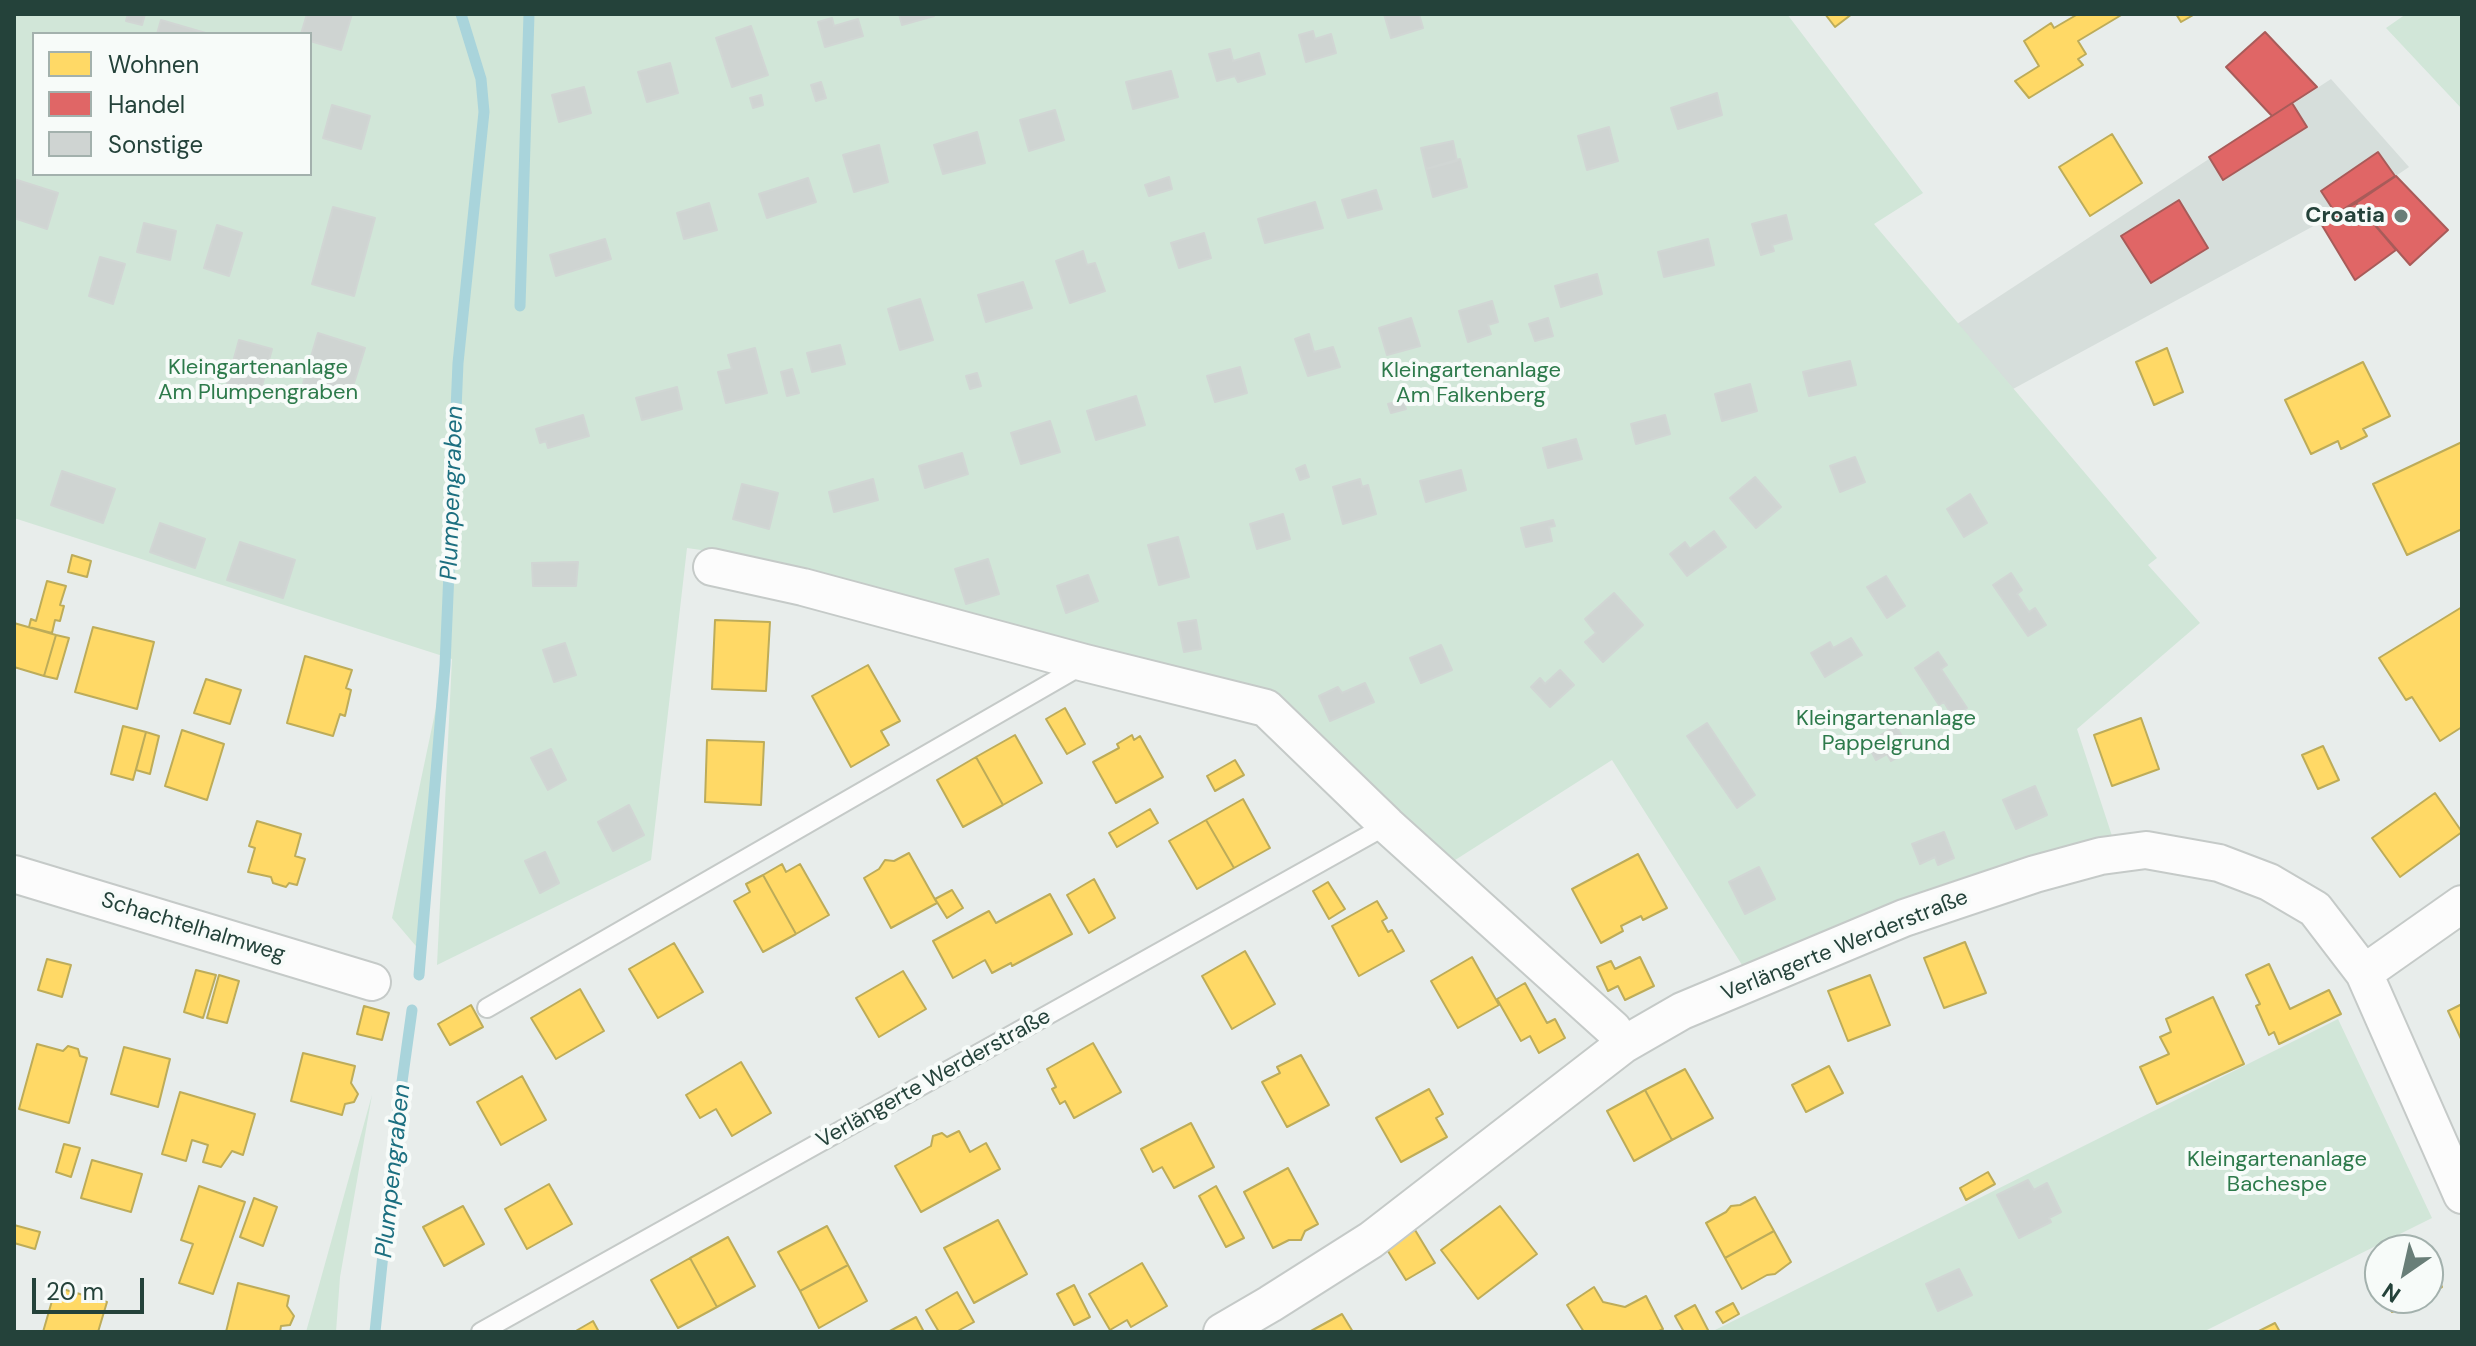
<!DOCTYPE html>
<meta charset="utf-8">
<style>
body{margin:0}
#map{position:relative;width:2476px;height:1346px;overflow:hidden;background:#e8edeb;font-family:"DM Sans",sans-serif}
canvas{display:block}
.frame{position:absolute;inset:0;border:16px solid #24423a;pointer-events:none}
.legend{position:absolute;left:32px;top:32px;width:280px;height:144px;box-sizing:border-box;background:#f7fbf9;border:2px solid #a3b1ad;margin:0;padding:10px 14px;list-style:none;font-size:24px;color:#24423a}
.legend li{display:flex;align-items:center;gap:16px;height:40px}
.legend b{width:40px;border:2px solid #a3b1ad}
.north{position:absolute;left:2364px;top:1234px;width:80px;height:80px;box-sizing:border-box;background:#f7fbf9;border:2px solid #a3b1ad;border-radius:50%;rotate:214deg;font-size:22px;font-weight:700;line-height:32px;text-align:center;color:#24423a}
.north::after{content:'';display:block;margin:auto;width:28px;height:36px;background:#697e78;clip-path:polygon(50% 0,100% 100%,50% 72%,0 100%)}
.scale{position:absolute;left:32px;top:1278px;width:112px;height:36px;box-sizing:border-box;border:4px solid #24423a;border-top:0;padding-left:10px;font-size:24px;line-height:28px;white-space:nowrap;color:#24423a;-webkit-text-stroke:6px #f7fbf9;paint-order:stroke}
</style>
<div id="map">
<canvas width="2476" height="1346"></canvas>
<div class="frame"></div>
<ul class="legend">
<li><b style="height:22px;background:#ffd966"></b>Wohnen</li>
<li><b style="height:22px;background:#e06666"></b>Handel</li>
<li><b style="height:22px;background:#cfd4d2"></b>Sonstige</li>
</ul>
<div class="north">N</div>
<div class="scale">20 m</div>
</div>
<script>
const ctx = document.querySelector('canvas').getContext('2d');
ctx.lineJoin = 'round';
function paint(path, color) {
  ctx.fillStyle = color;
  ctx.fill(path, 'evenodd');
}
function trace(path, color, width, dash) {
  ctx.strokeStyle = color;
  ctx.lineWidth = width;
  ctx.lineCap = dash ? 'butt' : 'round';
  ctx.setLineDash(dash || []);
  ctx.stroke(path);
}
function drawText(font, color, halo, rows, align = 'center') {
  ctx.font = font + ' "DM Sans",sans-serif';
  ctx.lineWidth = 8;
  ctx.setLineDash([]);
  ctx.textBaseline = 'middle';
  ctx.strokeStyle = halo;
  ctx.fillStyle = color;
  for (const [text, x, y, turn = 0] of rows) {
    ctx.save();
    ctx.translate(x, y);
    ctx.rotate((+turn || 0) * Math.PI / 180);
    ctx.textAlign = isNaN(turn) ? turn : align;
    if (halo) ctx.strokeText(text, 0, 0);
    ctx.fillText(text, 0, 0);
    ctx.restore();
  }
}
paint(new Path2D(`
 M2331 79 2409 167 2356 203 2013 389 1957 324Z`), '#d6dedb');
paint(new Path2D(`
 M14 14H1787L1923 193 1874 224 2157 558 2148 565 2200 623 2077 729 2113 839 1744 968 1612 760 1452 862 1295 710 1022 630 795 568 757 558 687 548 651 860 437 965 452 659 14 518ZM34 34H310V174H34Z
 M2406 14H2462V109L2386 28Z
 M445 665 421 952 392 918Z
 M2338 1019 2432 1218 2203 1332H1711Z
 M372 1095 340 1277 336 1332H306Z`), '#d1e6d8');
const homes = new Path2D(`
 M1825 14H1852L1835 27Z
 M2078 14H2123L2078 41 2086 54 2078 59 2083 65 2029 98 2015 81 2039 66 2024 41 2051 23 2054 28Z
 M2176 14H2195L2181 22Z
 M2112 134 2142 183 2090 216 2059 167Z
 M2167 348 2183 392 2154 405 2136 362Z
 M2363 362 2390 416 2363 429 2367 436 2341 449 2338 441 2311 454 2285 400Z
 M2462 442V529L2407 555 2373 484Z
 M72 555 91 561 87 577 68 572Z
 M47 581 66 586 60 605 64 606 60 621 55 620 52 633 29 627 31 619 36 621Z
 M2462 607V727L2440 741 2412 697 2406 700 2379 658Z
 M715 620 770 622 766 691 712 689Z
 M14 623 56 635 44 676 14 667Z
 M93 627 154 642 137 709 75 692Z
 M56 635 69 638 57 679 44 676Z
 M305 656 352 670 346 688 351 690 345 716 340 714 333 736 287 723Z
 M868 665 900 721 881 731 889 745 851 767 812 696Z
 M206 679 241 690 230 724 194 713Z
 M1065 708 1085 744 1067 754 1046 719Z
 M2141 718 2159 769 2112 786 2094 735Z
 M123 726 146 732 133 780 111 774Z
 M182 730 224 744 207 800 165 786Z
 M146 732 159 736 150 774 136 770Z
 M1015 735 1042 783 1003 805 976 757Z
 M1132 735 1134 740 1140 736 1163 777 1116 803 1093 762 1119 748 1117 744Z
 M707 740 764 742 761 805 705 802Z
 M2323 746 2339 780 2318 789 2302 755Z
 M976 757 1003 805 963 827 937 780Z
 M1235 760 1244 775 1215 791 1207 776Z
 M2435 793 2462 832 2400 877 2372 838Z
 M1243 799 1270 848 1234 868 1206 820Z
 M1150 809 1158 823 1117 847 1109 833Z
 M1206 820 1234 868 1197 889 1169 841Z
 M257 821 301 834 295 856 305 859 297 885 289 883 286 887 273 883 271 877 248 872 255 848 249 846Z
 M909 853 937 903 891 928 864 878 879 869 885 860 894 861Z
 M1638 854 1667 908 1643 920 1641 916 1621 926 1623 931 1601 943 1572 889Z
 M782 864 786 872 800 864 829 915 796 934 763 875Z
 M763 875 796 934 763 952 734 901 750 892 746 884Z
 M1094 879 1115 918 1089 933 1067 895Z
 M1328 882 1345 909 1329 919 1313 891Z
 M952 890 963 908 947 918 935 899Z
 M1050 894 1072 934 1012 966 1011 963 992 973 985 960 953 978 933 941 989 911 996 923Z
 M1377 901 1387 918 1382 921 1388 932 1392 930 1404 951 1359 976 1332 926Z
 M1965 942 1986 993 1944 1008 1924 958Z
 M674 943 703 992 658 1018 629 969Z
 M1245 951 1275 1004 1232 1029 1202 976Z
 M1472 957 1499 1005 1458 1028 1431 981Z
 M1640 957 1654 986 1625 1000 1618 986 1608 991 1597 967 1611 961 1615 969Z
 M47 959 71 965 62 997 38 990Z
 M2269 964 2290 1009 2329 990 2341 1014 2279 1044 2274 1032 2269 1035 2256 1006 2260 1004 2246 975Z
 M196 970 216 975 203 1018 184 1012Z
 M903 971 926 1009 879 1037 856 998Z
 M219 975 239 981 227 1023 207 1018Z
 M1870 975 1890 1025 1848 1041 1828 991Z
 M1525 983 1547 1023 1555 1019 1565 1038 1539 1053 1530 1036 1521 1041 1497 999Z
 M580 989 604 1031 556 1059 531 1018Z
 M2213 997 2244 1064 2157 1104 2140 1067 2169 1054 2160 1037 2171 1032 2166 1019Z
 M2462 1004V1041L2448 1011Z
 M471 1005 483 1027 450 1045 438 1024Z
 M364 1006 389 1013 382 1040 357 1034Z
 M1093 1043 1121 1092 1074 1118 1065 1101 1060 1104 1052 1089 1056 1087 1047 1069Z
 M37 1044 63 1051 68 1046 78 1049 80 1056 87 1058 69 1123 19 1109Z
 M124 1047 170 1059 158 1107 111 1094Z
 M303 1053 355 1066 351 1083 358 1094 354 1102 345 1104 342 1115 291 1101Z
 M1301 1055 1329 1105 1287 1127 1262 1082 1280 1073 1277 1067Z
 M741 1062 771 1113 732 1136 716 1109 700 1118 686 1095Z
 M1829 1066 1843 1093 1806 1112 1792 1085Z
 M1685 1069 1713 1118 1672 1140 1645 1090Z
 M522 1076 546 1120 501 1145 477 1102Z
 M1429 1089 1443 1114 1436 1118 1447 1137 1401 1162 1376 1118Z
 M1645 1090 1672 1140 1634 1161 1607 1111Z
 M180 1092 255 1114 243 1155 232 1151 221 1167 203 1162 208 1145 192 1140 186 1161 162 1154Z
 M1191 1123 1214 1167 1174 1188 1162 1167 1153 1172 1141 1149Z
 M959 1131 970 1152 986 1143 1000 1169 921 1212 895 1166 931 1146 933 1136 942 1133 947 1137Z
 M64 1144 80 1148 71 1177 56 1172Z
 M92 1160 142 1174 131 1212 81 1198Z
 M1288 1168 1318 1224 1305 1231 1301 1240H1289L1273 1248 1244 1192Z
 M1988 1172 1995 1184 1966 1200 1960 1188Z
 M549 1184 572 1224 527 1249 505 1209Z
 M199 1186 245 1202 213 1294 179 1283 193 1244 181 1240Z
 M1216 1186 1244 1238 1226 1247 1199 1196Z
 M1755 1197 1774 1231 1725 1258 1706 1223 1726 1212 1731 1206 1740 1205Z
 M254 1198 277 1207 263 1246 240 1237Z
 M463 1206 484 1244 444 1266 423 1227Z
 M1500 1206 1537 1254 1478 1299 1441 1250Z
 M998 1220 1027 1274 974 1303 944 1248Z
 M14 1225 40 1232 35 1249 14 1243Z
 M827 1226 848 1265 800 1291 778 1252Z
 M1415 1230 1435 1263 1406 1280 1386 1248Z
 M1774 1231 1791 1262 1775 1274 1767 1275 1742 1289 1725 1258Z
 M728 1237 755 1286 717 1307 690 1258Z
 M690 1258 717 1307 678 1328 651 1280Z
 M2428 1258 2442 1287 2428 1294Z
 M1142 1263 1167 1306 1131 1327 1127 1320 1110 1330 1089 1294Z
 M848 1265 867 1301 819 1328 800 1291Z
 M2380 1272V1290L2373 1276Z
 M238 1283 289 1296 287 1306 294 1316 290 1325 281 1326 280 1332H226Z
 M1074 1285 1090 1317 1074 1325 1057 1294Z
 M56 1287 107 1302 98 1332H43Z
 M1594 1287 1603 1302 1625 1307 1646 1296 1663 1329 1657 1332H1584L1567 1305Z
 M957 1292 974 1322 956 1332H939L926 1310Z
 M2384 1298H2421L2392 1312Z
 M1733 1303 1739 1314 1723 1323 1716 1312Z
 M1695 1305 1709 1332H1684L1675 1316Z
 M1342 1314 1353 1332H1309Z
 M916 1317 924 1332H888Z
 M593 1321 599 1332H574Z
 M2275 1323 2280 1332H2257Z`);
paint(homes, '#ffd966');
trace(homes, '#bdac59', 2);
const shops = new Path2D(`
 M2265 32 2317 87 2272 116 2226 67Z
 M2292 103 2307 127 2223 180 2209 157Z
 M2378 152 2395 176 2336 214 2321 191Z
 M2396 176 2448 230 2410 265 2356 203Z
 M2179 200 2208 248 2151 283 2121 236Z
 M2356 203 2396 250 2355 280 2320 222Z`);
paint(shops, '#e06666');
trace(shops, '#a85b59', 2);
trace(new Path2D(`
 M520 306 529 14
 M419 975 445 665 458 363 484 112 481 79 461 14
 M375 1332 397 1118 412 1010`), '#a9d4db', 11);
const building = new Path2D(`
 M128 14H145L142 25 126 21Z
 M307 14H352L341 50 310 41V34H301Z
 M899 14H933L934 16 902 25Z
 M1384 14H1419L1423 28 1391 38Z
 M832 18 834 26 858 19 863 36 825 47 818 22Z
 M161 20 209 34H157Z
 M751 26 768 75 732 87 716 38Z
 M1313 31 1315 39 1331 34 1336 53 1306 62 1299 35Z
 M1230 49 1233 61 1259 53 1265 74 1238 82 1235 76 1217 81 1209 54Z
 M670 63 678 93 647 102 638 72Z
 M1171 71 1178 97 1133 109 1126 82Z
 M821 82 826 98 816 101 811 85Z
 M584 87 591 113 559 122 552 95Z
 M1717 93 1722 115 1678 129 1671 108Z
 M761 95 763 105 753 108 750 98Z
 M332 105 370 116 361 149 323 138Z
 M1055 110 1064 140 1029 151 1020 120Z
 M1609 127 1618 161 1587 170 1578 136Z
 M977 132 985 163 943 174 934 145Z
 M1453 141 1457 161 1426 169 1421 148Z
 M879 145 888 182 854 192 843 155Z
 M1460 159 1467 187 1433 197 1426 169Z
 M1169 177 1172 189 1149 196 1145 185Z
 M808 178 816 202 767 218 759 194Z
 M14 179 58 193 47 229 14 218Z
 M1376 190 1382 209 1348 218 1342 200Z
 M1315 202 1323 228 1265 243 1258 219Z
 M709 203 717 230 684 239 677 213Z
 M333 207 375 218 354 296 312 284Z
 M1786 215 1792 239 1772 245 1774 251 1761 255 1752 224Z
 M144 223 176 231 170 260 137 252Z
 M217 225 242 233 229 276 204 268Z
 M1204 233 1211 258 1179 268 1171 243Z
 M605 239 611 259 556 276 550 255Z
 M1708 239 1714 265 1664 277 1658 252Z
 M1083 251 1087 265 1095 263 1105 291 1070 303 1056 261Z
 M100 257 125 264 113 304 89 296Z
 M1597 274 1602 294 1561 307 1555 286Z
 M1023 282 1032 308 986 322 978 295Z
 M920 299 933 340 900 350 888 309Z
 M1492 301 1498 322 1488 325 1491 334 1468 342 1459 311Z
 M1411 318 1420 346 1387 355 1379 328Z
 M1548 318 1553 336 1535 341 1529 324Z
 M318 333 365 348 349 399 303 384Z
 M1309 334 1314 352 1333 347 1340 367 1308 376 1295 339Z
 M239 340 272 349 260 393 227 384Z
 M840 345 845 364 812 372 807 353Z
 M755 348 767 393 726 403 718 372 732 369 728 355Z
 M1850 361 1856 385 1809 396 1803 372Z
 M1240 367 1247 393 1215 402 1207 376Z
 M792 369 799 393 787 396 781 372Z
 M977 373 981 386 970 389 966 376Z
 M1750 384 1757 411 1722 421 1715 394Z
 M677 387 682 409 642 420 636 398Z
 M1136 396 1145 425 1096 440 1087 411Z
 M1403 400 1406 409 1391 413 1388 404Z
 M583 415 589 436 548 448 546 441 540 443 536 429Z
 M1665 415 1670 434 1636 444 1631 424Z
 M1050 421 1060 452 1021 464 1011 433Z
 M1576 439 1582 459 1548 468 1543 448Z
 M962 453 968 474 925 488 919 466Z
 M1855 457 1865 482 1840 492 1830 466Z
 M1305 465 1309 477 1300 480 1296 469Z
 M1461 470 1466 490 1426 502 1420 481Z
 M62 471 115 489 103 523 51 505Z
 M1755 477 1781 507 1756 528 1730 498Z
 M873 479 878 500 834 512 829 492Z
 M1360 479 1362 487 1368 485 1376 514 1343 524 1333 487Z
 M742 484 778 493 769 529 733 519Z
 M1970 494 1987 523 1964 537 1947 509Z
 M1283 514 1290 539 1257 549 1250 524Z
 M1553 520 1555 526 1549 527 1552 541 1526 547 1521 528Z
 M160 523 205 539 195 568 150 552Z
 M1714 531 1726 547 1687 576 1670 554 1685 542 1690 549Z
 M1178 537 1189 577 1159 585 1148 545Z
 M240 542 295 560 283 598 227 580Z
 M988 559 999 594 966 604 955 569Z
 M578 562 576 586H533L532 563Z
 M2011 573 2022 590 2017 594 2029 612 2035 608 2046 625 2028 636 1993 585Z
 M1088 575 1098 601 1066 613 1057 586Z
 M1886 576 1905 606 1887 618 1867 587Z
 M1614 593 1643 625 1603 662 1585 642 1596 633 1585 619Z
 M1196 620 1201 649 1184 652 1178 623Z
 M1851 638 1862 655 1825 677 1811 653 1830 642 1833 648Z
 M565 643 576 675 554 682 543 650Z
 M1441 645 1452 670 1421 683 1410 658Z
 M1938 652 1947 665 1941 669 1967 708 1953 717 1944 702 1939 705 1915 668Z
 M1560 670 1574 685 1550 707 1531 687 1540 678 1545 684Z
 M1365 683 1374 702 1330 721 1319 696 1338 687 1342 693Z
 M1707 723 1755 795 1737 808 1687 736Z
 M1896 726 1910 750 1891 761 1887 754 1876 760 1867 743Z
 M551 749 566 780 548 790 531 758Z
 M2035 786 2047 815 2016 829 2003 800Z
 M629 805 644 835 613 851 598 822Z
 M1944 832 1954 858 1938 865 1935 857 1920 864 1912 844Z
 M545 852 559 883 540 893 525 861Z
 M1759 867 1775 899 1745 914 1729 882Z
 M2028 1180 2034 1190 2047 1183 2061 1212 2049 1218 2051 1222 2019 1238 1997 1195Z
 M1959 1269 1972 1295 1938 1311 1926 1284Z`);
paint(building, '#cfd4d2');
trace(building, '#d1d6d4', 2);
const lane = new Path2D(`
 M487 1008 1084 664
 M481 1332 1387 825`);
const street = new Path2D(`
 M712 567 803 587 1085 663 1266 708 1387 825 1613 1029 1623 1045
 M14 874 372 982
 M2364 973 2462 904
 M1222 1332 1270 1304 1371 1240 1623 1045 1682 1011 1904 918 2035 874 2101 856 2146 850 2219 863 2269 882 2315 909 2364 973 2462 1195`);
trace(lane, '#c5cac8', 22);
trace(street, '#c5cac8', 40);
trace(lane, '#fcfcfc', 18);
trace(street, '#fcfcfc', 36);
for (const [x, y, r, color] of [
 [2401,216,8,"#697e78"]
]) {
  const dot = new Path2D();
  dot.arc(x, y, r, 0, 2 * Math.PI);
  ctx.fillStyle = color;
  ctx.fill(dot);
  trace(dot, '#f7fbf9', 3);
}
drawText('bold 22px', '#24423a', '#f7fbf9', [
 ["Croatia",2385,216]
], 'right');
drawText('22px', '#2d7a4b', '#f7fbf9', [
 ["Kleingartenanlage",258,368],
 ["Am Plumpengraben",258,393],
 ["Kleingartenanlage",1471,371],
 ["Am Falkenberg",1471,396],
 ["Kleingartenanlage",1886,719],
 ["Pappelgrund",1886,744],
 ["Kleingartenanlage",2277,1160],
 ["Bachespe",2277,1185]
]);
drawText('22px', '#24423a', '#f7fbf9', [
 ["Schachtelhalmweg",193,928,17],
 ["Verlängerte Werderstraße",1845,946,-22],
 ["Verlängerte Werderstraße",934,1079,-29]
]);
drawText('italic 24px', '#1c6f80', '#f7fbf9', [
 ["Plumpengraben",453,493,-88],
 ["Plumpengraben",394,1171,-84]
]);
</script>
